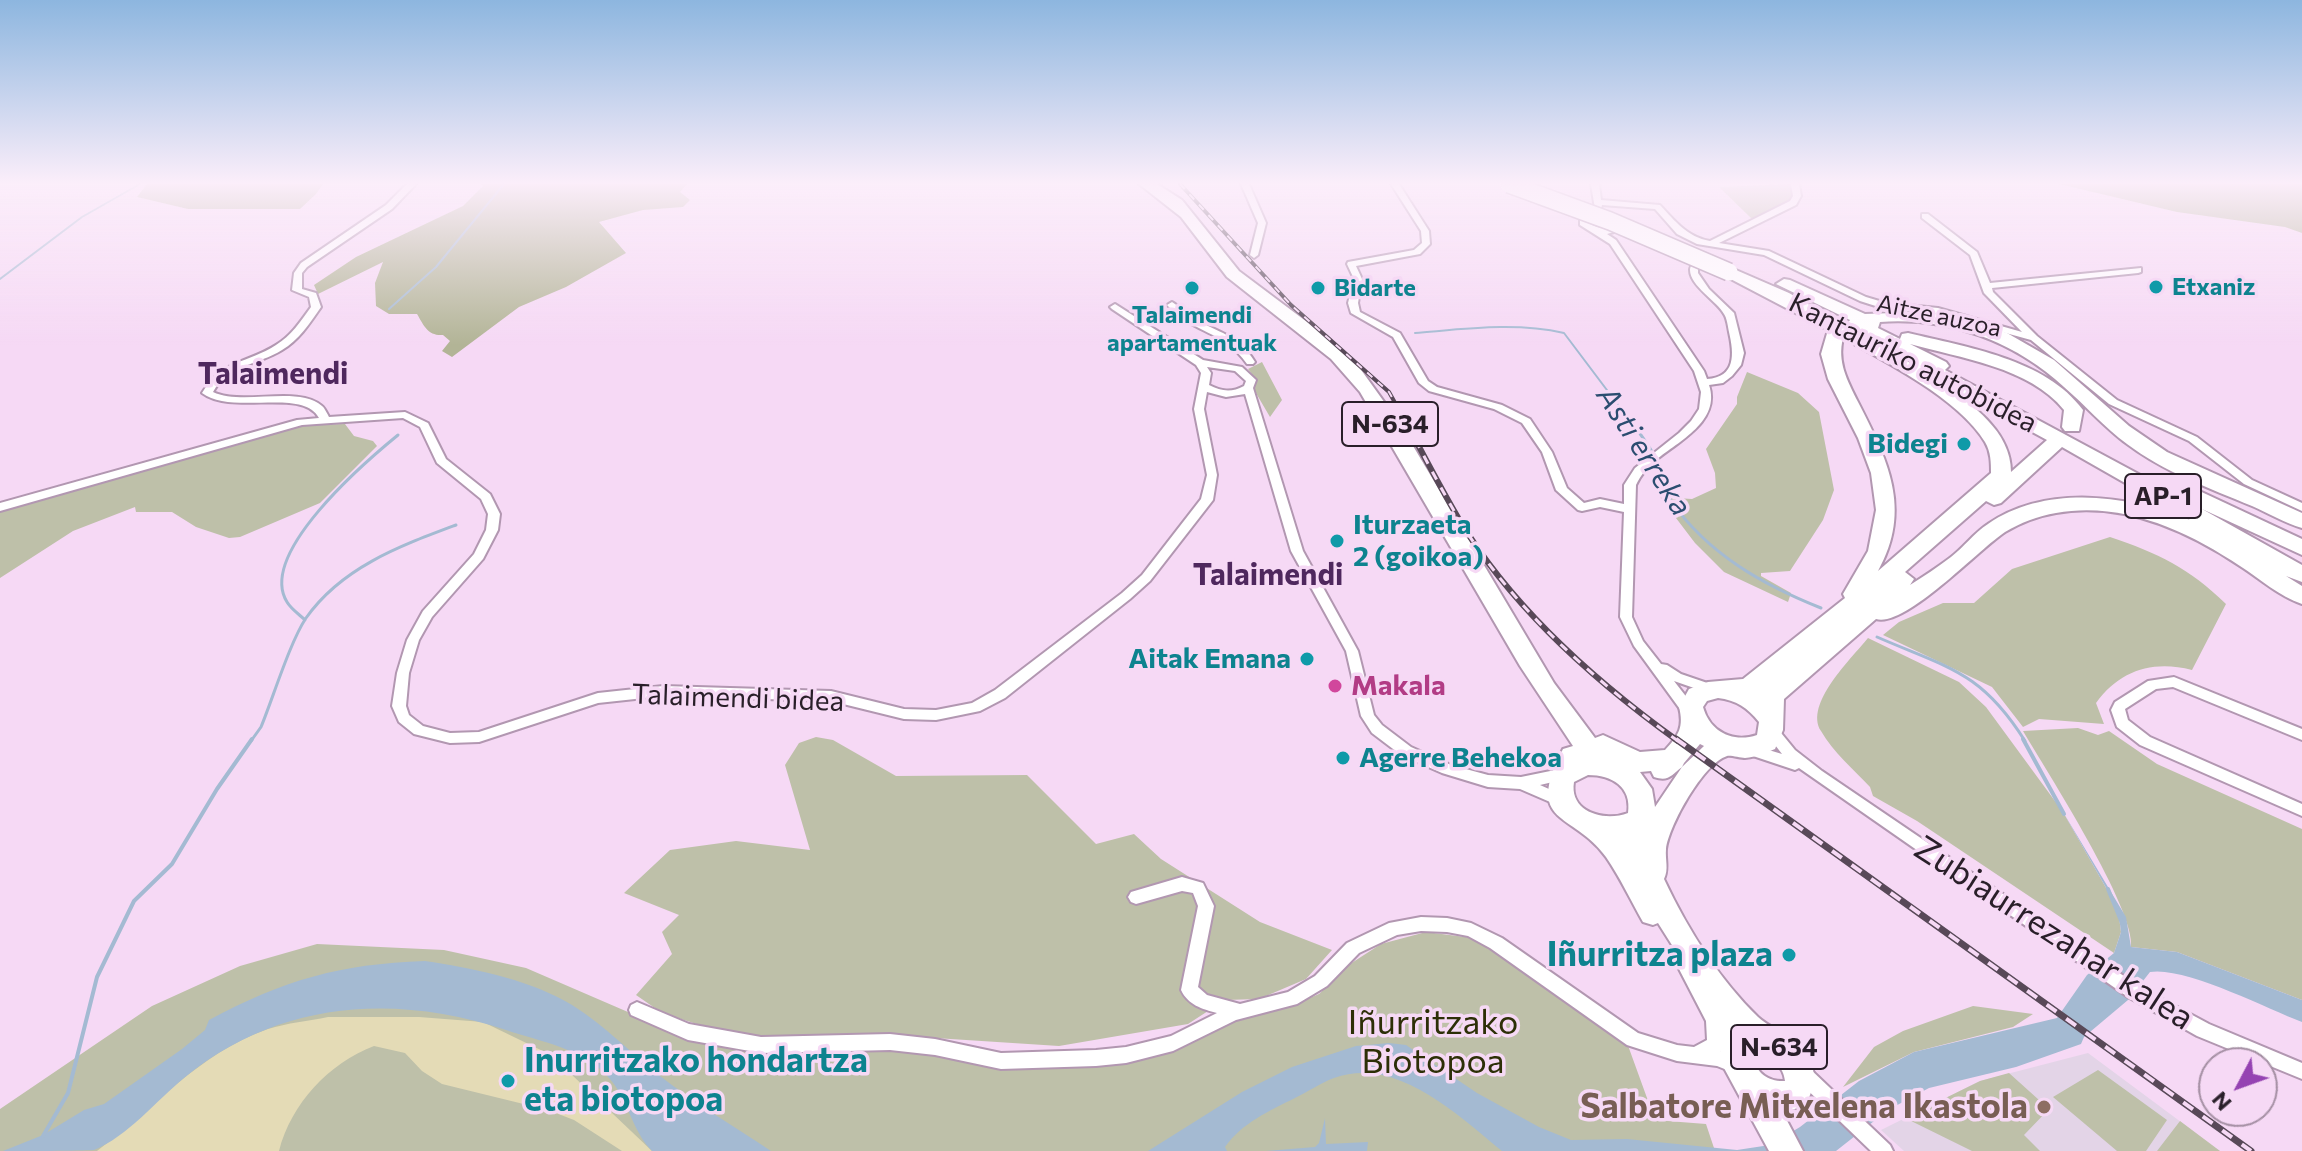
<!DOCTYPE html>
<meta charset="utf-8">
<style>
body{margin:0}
#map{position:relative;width:2302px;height:1151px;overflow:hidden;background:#f6d9f5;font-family:Commissioner,sans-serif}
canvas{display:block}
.north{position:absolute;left:2198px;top:1047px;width:80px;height:80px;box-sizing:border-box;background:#f6d9f5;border:2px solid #a48fa3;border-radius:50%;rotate:229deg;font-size:22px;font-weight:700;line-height:32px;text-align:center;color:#291f29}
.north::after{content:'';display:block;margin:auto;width:28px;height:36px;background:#9543b2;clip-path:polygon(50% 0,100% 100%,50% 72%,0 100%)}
</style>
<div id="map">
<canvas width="2302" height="1151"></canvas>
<div class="north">N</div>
</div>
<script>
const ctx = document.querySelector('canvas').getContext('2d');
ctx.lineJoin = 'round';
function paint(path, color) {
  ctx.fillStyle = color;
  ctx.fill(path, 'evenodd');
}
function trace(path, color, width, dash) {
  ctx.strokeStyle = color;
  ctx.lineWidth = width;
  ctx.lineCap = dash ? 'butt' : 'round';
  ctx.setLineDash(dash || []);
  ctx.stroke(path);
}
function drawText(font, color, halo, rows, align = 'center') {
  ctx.font = font + ' Commissioner,sans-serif';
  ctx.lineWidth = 7;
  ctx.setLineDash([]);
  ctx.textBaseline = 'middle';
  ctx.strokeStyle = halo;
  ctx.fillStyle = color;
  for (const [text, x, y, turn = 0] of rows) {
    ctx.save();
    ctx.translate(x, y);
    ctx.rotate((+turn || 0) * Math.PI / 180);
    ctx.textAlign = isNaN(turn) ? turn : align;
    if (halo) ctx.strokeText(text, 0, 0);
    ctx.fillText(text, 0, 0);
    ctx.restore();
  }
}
paint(new Path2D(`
 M2088 1053 2220 1151H1904L1881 1130 1980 1081Z`), '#e3d4e7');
paint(new Path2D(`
 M1792 184 1793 196C1786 207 1765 219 1751 218L1719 187Z
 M1262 362 1282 400 1270 417 1253 388 1255 378 1248 369Z
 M1747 372 1798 393 1819 412 1834 490 1823 520 1790 571 1761 573V576L1791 593 1788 602 1724 572 1695 543 1660 497 1692 499 1716 488 1715 473 1706 449 1737 404V397Z
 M345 424 354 436 373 441 377 446 320 503 240 537 229 538 196 527 172 512H136L135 507 73 531 0 578V510L296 425Z
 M2110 537C2158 553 2189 568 2226 604L2192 670C2153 660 2120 670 2096 703L2104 724 2039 719 2023 727 1992 687 1883 635 1899 622 1943 603H1974L2012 569Z
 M1868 638 1959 682 1986 707 2063 812 2118 909 2121 932 2114 953 1917 821 1873 796 1870 787C1854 770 1833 752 1821 731 1804 704 1851 659 1868 638Z
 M2078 728 2098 735 2109 731 2157 764 2302 829V1000L2177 952 2131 947C2136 910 2046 770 2023 731Z
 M816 737 833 740 896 776 1027 775 1096 844 1134 834 1161 859 1260 922 1332 950 1306 979 1259 999 1225 1000 1188 1024 1059 1046 873 1034 788 1039 722 1032 662 1013 636 995 672 954 662 932 679 915 624 893 670 850 736 841 810 850 785 765 799 743Z
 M1426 932 1473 938 1521 966 1626 1040 1655 1120 1706 1124 1715 1151H0V1109L152 1006 240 966 317 944 444 950 526 968 665 1028 699 1039 902 1046 1032 1065 1078 1067 1140 1058 1190 1044 1235 1021 1286 1008 1319 994 1350 964 1381 944Z
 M1973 1006 2033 1014 2013 1027 1914 1052 1843 1087 1874 1047 1903 1031Z
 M2098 1070 2167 1120 2146 1151H2117L2053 1097Z
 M2009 1073 2049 1109 2024 1135 2040 1151H1972L1905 1118 1980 1081Z
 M2180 1121 2220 1151H2157Z`), '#bec0a9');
paint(new Path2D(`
 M147 184H323L316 194 300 209H188L137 197Z
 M481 184H687L680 192 690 200 683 207 643 210 599 222 626 253 566 287 519 307 452 357 442 351 450 341 443 335C428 336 424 326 417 314H389L376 306 375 283 383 262 318 294 314 285 356 257 463 206 483 186Z
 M2059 184H2302V233L2285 227 2177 212Z`), '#b2b496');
paint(new Path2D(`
 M328 1017H419L483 1022 551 1055 652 1151H622L574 1120 548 1110 442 1084 422 1071 405 1053 374 1046C329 1063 291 1104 279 1151H97C152 1109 201 1052 268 1029 287 1023 309 1021 328 1017Z`), '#e4dbb6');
paint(new Path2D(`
 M2063 812 2126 917 2131 947 2177 952 2302 1000V1022C2266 1008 2184 966 2150 972L2128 1000 2084 1037 2081 1044 2016 1067 1929 1088 1888 1110 1836 1151H1502C1458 1115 1396 1055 1334 1078 1320 1083 1308 1092 1295 1098 1269 1111 1242 1123 1225 1147L1227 1151H1148L1242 1092 1292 1067 1356 1046 1389 1043 1406 1045 1477 1093 1539 1127 1571 1140 1627 1139 1737 1150 1770 1145 1800 1127 1859 1081 1914 1052 2057 1018 2087 975 2114 953 2121 932 2118 909Z
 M425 961C471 968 523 978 565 1001 601 1021 628 1051 660 1076 696 1104 734 1126 771 1151H652C632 1131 628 1099 609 1078 583 1048 541 1042 506 1030 393 993 278 1001 184 1078 157 1100 127 1137 94 1150 80 1151 22 1151 3 1151L43 1135 84 1110 104 1104 182 1049 205 1030 209 1020C284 980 339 964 425 961Z
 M1325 1118 1326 1144 1368 1142 1367 1151H1266L1315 1147 1319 1143Z`), '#a4bad2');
trace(new Path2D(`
 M0 279 82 217 140 184
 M389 309 436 267 504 184
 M1415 333C1465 329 1515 322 1564 333L1634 426`), '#a4bad2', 2);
trace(new Path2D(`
 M1633 424C1644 439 1655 454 1662 472 1666 481 1665 493 1671 501 1708 554 1763 585 1821 608
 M305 620C300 615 291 609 287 602 257 554 365 462 398 435
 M1877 637C1948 668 1981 671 2025 741
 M251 741 261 727C273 698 290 642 306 618 342 567 400 546 456 525`), '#a4bad2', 3);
trace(new Path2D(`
 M2023 739 2064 814
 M2108 889 2122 923
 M43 1136 68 1093 97 977 134 901 172 864 217 789 252 739`), '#a4bad2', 4);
const street = new Path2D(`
 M407 184H416L392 209 307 267 302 273V289L316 293 321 307C310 323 299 340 282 350 258 365 228 365 213 392 242 406 299 385 322 406 324 407 328 415 329 417L405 412 428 423 446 459 490 494 500 514 498 530 483 559 432 617 419 640 409 673 406 706 409 715 423 726 450 733 479 732 598 693 663 686 831 691 904 709 936 710 972 703 995 690 1122 593 1142 575 1201 499 1207 475 1194 409 1201 373 1196 365 1112 309 1110 307 1115 304 1203 360 1242 367 1256 380 1253 388 1303 551 1358 651 1374 715 1382 725 1411 747 1451 765 1488 775 1521 777 1565 768 1570 770 1572 774 1570 778 1540 785 1567 797 1569 801 1567 805 1562 807 1557 805 1520 789 1488 787 1442 773 1401 755 1372 733 1361 716 1346 651 1291 551 1245 394 1226 397 1207 392 1204 409 1217 475 1213 500 1150 581 1130 599 1005 698 980 711 936 720 904 719 831 701 663 696 598 703 479 742 450 743 414 734 399 722 392 706 397 673 407 640 423 611 474 554 486 530 488 514 481 499 437 463 420 427 403 418 302 425 0 511V503L297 420 319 418C303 387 232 416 202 393 222 360 248 363 276 345 291 336 301 321 311 307L309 297 292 290 294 273 301 263 386 205ZM1207 367 1235 371 1246 381 1244 386C1231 393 1221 391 1209 385L1211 373Z
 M1241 184H1249L1266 223 1258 255 1254 258 1250 255 1258 223Z
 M1391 184H1399L1429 231 1430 244 1420 254 1356 266 1362 279 1358 303 1360 312 1400 333 1428 381 1437 387 1502 405 1530 419 1552 452 1567 488 1584 503 1600 499 1624 504V485L1635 468 1679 433 1691 421 1699 409 1701 392 1694 371 1610 244 1580 225V217L1590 212H1596V216L1588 218 1587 222C1598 229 1604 229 1617 226L1618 221H1624V229L1607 234 1616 240 1704 371 1707 379C1736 377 1734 354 1729 332 1728 327 1727 318 1724 314 1718 302 1690 286 1690 270 1690 265 1696 259 1699 254L1706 256 1698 267V273L1709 289 1734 313 1744 353 1741 365 1732 376 1723 383 1709 385C1721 421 1679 441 1656 460 1647 467 1641 475 1636 485L1632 617 1643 641 1661 664 1667 665 1681 674 1719 687 1721 690 1719 693 1714 695 1674 681 1695 708 1697 712 1695 716H1685L1634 646 1620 617 1624 512 1600 507 1582 511 1578 510 1556 490 1542 452 1522 423 1494 409 1429 391 1419 383 1393 337 1351 313 1348 303 1354 279 1347 264 1348 262 1414 250 1422 243 1421 231Z
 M1591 184H1599L1601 200 1660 205C1675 221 1687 237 1710 241L1790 201 1793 196 1791 184H1799L1801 196 1796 205 1719 243 1769 251 1866 297 1886 303 1938 308 2022 332 1984 293 1970 255 1922 218V214H1928L1977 252 1990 283 2141 268V272L2138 273 1992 288 1993 292 2037 336 2117 400 2197 437 2252 480 2302 503V511L2244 484 2189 441 2109 404 2031 340 1937 314 1885 309 1860 301 1764 255 1697 244 1677 234 1655 209 1602 205 1601 209H1595Z
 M1172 302C1179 306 1185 313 1193 318 1218 333 1238 334 1255 362L1253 364H1247C1225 331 1192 333 1167 305Z
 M2174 677 2302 729V740L2173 687 2156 689 2125 709 2128 720 2150 737 2302 804V816L2140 745 2117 727 2111 710 2115 702 2148 681Z
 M1772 727 1777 728 1795 750 1822 771 2140 987 2209 1024 2302 1063V1079L2197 1036 2128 997 1799 768 1795 770 1747 754 1745 750 1747 746 1752 745 1782 754 1765 732 1767 728Z
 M1182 877 1203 883 1214 906 1198 987 1207 995 1240 1004 1288 992 1315 976 1347 943 1389 923 1421 917 1447 918 1471 923 1502 938 1638 1033 1677 1045 1694 1047 1707 1040 1706 1021 1678 967 1680 962 1686 960 1692 962C1703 983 1736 1029 1720 1051L1743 1060 1745 1066 1743 1072 1737 1074 1717 1066 1677 1061 1627 1045 1490 948 1468 936 1447 932 1421 931 1397 935 1359 953 1327 986 1297 1004 1236 1020 1173 1051 1126 1063 1096 1066 1001 1069 935 1055 890 1050 761 1053 688 1040 631 1015 629 1010 631 1005 637 1002 689 1024 761 1037 890 1034 935 1039 1001 1053 1096 1050 1126 1047 1171 1036 1217 1013C1202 1009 1188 1005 1181 990L1198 906 1193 893 1182 891 1136 904 1131 902 1128 897 1131 892Z
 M1802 1065 1808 1067 1890 1145 1893 1151H1871L1796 1079 1793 1073 1796 1067Z`);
const highway = new Path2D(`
 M1139 184H1157L1182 200 1239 271 1327 337 1359 367 1400 424 1554 683 1595 738 1603 735 1640 752 1665 750C1679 735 1684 727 1679 707L1689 689 1708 682 1743 679 1845 598 1843 594 1868 551 1876 510 1871 473 1858 438 1828 379 1821 354 1828 330 1723 275 1721 272 1729 267 1789 293 1912 364 1916 361 1850 328 1847 324 1850 320 1776 284 1784 279 1790 280 1865 314 1923 312 1956 317 2007 333 2054 360 2129 426 2167 452 2302 513V528C2285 523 2268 513 2252 506 2209 488 2164 472 2127 444 2104 427 2085 405 2064 387 2014 341 1949 317 1880 322L1878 328 1900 339 1902 334 1908 333C1966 347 2046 359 2083 410L2079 431H2065L2062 427 2064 410C2030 367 1959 358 1910 344L1946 362 1949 366 1945 370 2159 485 2169 479 2176 480 2302 539V555L2202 509 2302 565V582L2286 576 2302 586V604C2280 597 2259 578 2240 566 2186 530 2122 501 2056 513 2038 516 2020 523 2005 532 1979 549 1905 628 1876 619L1784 699 1783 730 1775 749C1765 753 1756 757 1745 758 1740 758 1731 755 1727 756 1703 764 1669 825 1666 849 1665 860 1669 869 1664 879 1687 928 1719 979 1758 1017 1773 1031 1796 1035 1806 1053 1818 1074 1815 1084 1806 1105L1783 1113 1803 1151H1769L1724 1068C1721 1046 1712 1032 1703 1012L1708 1002 1658 923 1653 925 1643 922C1631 901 1620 877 1606 857 1573 811 1523 826 1563 749L1573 746 1520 666 1360 392 1331 359 1227 277 1181 217ZM1843 338C1886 362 1959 399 1985 442 1991 452 1991 463 1991 473L1878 571C1913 509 1887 459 1858 402 1847 380 1837 362 1843 338ZM1942 383 2047 440 2011 472C2011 431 1972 405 1942 383ZM2062 447 2190 520C2129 495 2046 484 1988 524 1974 533 1964 547 1951 557 1938 567 1924 576 1910 585L1914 579 1905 572 1986 501 1994 505 2001 503ZM1718 698C1736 700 1748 708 1759 722L1757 735C1733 743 1710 732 1703 707L1707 701ZM1700 744 1704 746 1682 767 1684 763ZM1682 767 1655 807 1652 789 1640 772 1651 771 1654 777C1669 782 1671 775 1682 767ZM1588 775C1612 775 1632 787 1628 813 1604 822 1569 812 1574 782ZM1758 1056C1772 1057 1784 1067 1785 1081 1770 1082 1756 1074 1754 1058Z`);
trace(street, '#b297b1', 4);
trace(highway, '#b297b1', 4);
paint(street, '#fff');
paint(highway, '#fff');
const railFar2 = new Path2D(`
 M1180 184 1291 305 1389 392 1408 426`);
const railFar1 = new Path2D(`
 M1407 424C1424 456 1441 489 1460 521 1513 609 1596 682 1678 741`);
const rail = new Path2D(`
 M1676 739 2251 1151`);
trace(railFar2, '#584958', 4);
trace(railFar1, '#584958', 6);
trace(rail, '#584958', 7);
trace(railFar2, '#f6d9f5', 2, [7]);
trace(railFar1, '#f6d9f5', 3, [9]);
trace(rail, '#f6d9f5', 4, [12]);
const highwayBridge = new Path2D(`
 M1509 184 1610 221 1729 272`);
trace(highwayBridge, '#b297b1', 20, []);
trace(highwayBridge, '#fff', 17);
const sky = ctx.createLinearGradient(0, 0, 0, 345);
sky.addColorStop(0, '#8db6df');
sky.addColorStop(0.53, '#fbeefa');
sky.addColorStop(1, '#fbeefa00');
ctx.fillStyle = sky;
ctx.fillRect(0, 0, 2302, 345);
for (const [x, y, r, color] of [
 [2156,287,8,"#0f9aa8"],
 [1192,288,8,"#0f9aa8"],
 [1318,288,8,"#0f9aa8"],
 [1964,444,8,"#0f9aa8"],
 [1337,541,8,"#0f9aa8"],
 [1307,659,8,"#0f9aa8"],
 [1335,686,8,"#d1479c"],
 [1343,758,8,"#0f9aa8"],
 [1789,955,8,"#0f9aa8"],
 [508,1081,8,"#0f9aa8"],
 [2044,1107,8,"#8d6e63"]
]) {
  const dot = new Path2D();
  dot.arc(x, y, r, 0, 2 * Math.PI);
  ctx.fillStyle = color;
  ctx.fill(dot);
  trace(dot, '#f6d9f5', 3);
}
drawText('bold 24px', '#0d838f', '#f6d9f5', [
 ["Etxaniz",2172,287],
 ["Bidarte",1334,288],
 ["Talaimendi",1192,315,"center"],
 ["apartamentuak",1192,343,"center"]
], 'left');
drawText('24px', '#291f29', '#f6d9f5', [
 ["Aitze auzoa",1939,316,12]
]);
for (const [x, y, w] of [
 [1390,424,96],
 [2163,496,76],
 [1779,1047,96]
]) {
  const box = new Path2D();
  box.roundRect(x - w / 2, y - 22, w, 44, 6);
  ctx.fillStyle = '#f6d9f5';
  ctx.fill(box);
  trace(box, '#291f29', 2);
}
drawText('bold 26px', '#291f29', null, [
 ["N-634",1390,424],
 ["AP-1",2163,496],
 ["N-634",1779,1047]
]);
drawText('28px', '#291f29', '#f6d9f5', [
 ["Kantauriko autobidea",1913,363,27],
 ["Talaimendi bidea",738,698,2]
]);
drawText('bold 28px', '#0d838f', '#f6d9f5', [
 ["Bidegi",1948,444],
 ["Iturzaeta",1353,525,"left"],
 ["2 (goikoa)",1353,557,"left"],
 ["Aitak Emana",1291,659],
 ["Agerre Behekoa",1359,758,"left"]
], 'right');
drawText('bold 28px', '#b23c85', '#f6d9f5', [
 ["Makala",1351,686]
], 'left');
drawText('bold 30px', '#4f285e', '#f6d9f5', [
 ["Talaimendi",273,374],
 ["Talaimendi",1268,575]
]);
drawText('italic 30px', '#2b4d70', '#f6d9f5', [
 ["Asti erreka",1644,451,57]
]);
drawText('34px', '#291f29', '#f6d9f5', [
 ["Zubiaurrezahar kalea",2054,933,33]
]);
drawText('bold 34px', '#0d838f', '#f6d9f5', [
 ["Iñurritza plaza",1773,955],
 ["Inurritzako hondartza",524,1061,"left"],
 ["eta biotopoa",524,1100,"left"]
], 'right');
drawText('34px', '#2d2f07', '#f6d9f5', [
 ["Iñurritzako",1433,1023],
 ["Biotopoa",1433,1062]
]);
drawText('bold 34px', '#785e54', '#f6d9f5', [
 ["Salbatore Mitxelena Ikastola",2028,1107]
], 'right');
</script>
